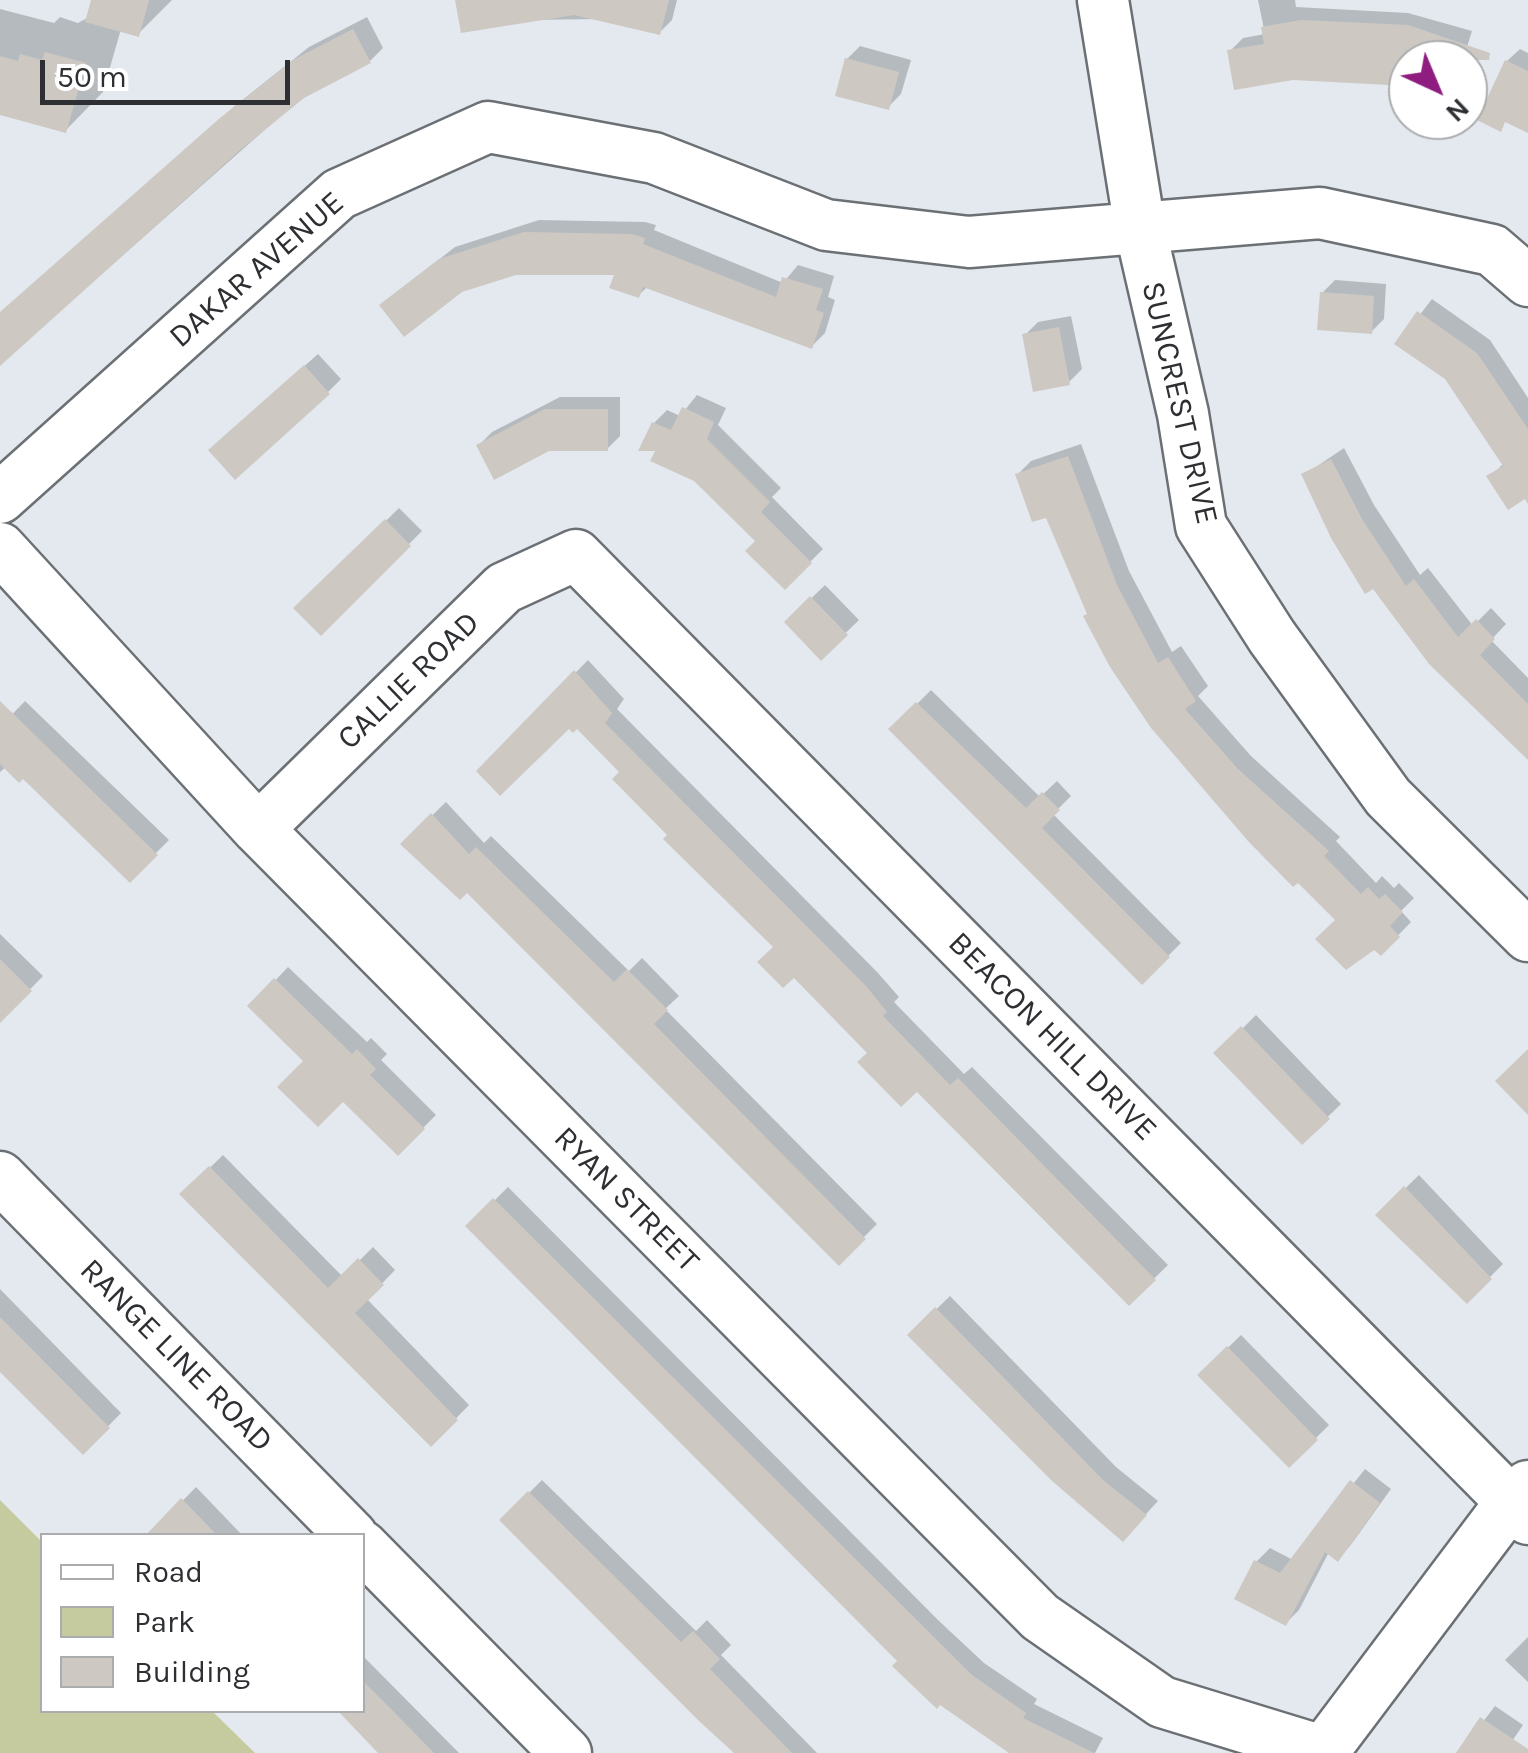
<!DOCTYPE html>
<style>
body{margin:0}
#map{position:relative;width:1528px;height:1753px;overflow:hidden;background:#e3e9ef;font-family:Karla,sans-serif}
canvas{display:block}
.legend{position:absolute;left:40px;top:1533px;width:325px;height:180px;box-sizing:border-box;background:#fff;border:2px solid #abacad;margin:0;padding:12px 18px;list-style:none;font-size:30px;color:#2d2f32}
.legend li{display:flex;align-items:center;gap:20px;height:50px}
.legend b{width:50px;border:2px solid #abacad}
.north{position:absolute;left:1388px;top:40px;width:100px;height:100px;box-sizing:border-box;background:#fff;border:2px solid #abacad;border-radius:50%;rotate:136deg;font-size:28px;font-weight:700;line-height:40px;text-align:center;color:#2d2f32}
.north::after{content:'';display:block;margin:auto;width:35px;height:45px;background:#8e1d7f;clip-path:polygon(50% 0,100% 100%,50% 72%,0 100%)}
.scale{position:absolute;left:40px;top:60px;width:250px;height:45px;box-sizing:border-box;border:5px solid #2d2f32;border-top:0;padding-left:12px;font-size:30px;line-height:35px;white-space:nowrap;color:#2d2f32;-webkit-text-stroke:8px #fff;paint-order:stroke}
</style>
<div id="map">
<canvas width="1528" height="1753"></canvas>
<ul class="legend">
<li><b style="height:12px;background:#fff"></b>Road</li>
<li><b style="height:28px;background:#c5cb9f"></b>Park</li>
<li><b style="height:28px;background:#cdc8c2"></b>Building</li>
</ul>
<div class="north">N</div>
<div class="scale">50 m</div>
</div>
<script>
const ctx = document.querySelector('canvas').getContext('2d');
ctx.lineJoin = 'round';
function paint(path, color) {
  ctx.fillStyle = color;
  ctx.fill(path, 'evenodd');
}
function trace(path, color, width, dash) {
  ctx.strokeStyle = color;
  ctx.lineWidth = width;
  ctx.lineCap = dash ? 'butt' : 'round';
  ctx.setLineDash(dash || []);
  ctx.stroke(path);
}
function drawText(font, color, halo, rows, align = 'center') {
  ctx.font = font + ' Karla,sans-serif';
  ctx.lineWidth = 9;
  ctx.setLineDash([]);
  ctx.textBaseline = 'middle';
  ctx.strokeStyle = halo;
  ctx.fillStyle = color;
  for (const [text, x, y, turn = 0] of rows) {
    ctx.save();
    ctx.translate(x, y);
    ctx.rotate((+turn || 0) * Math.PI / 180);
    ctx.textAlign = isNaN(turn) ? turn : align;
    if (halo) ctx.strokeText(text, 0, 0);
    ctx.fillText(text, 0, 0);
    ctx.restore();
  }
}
paint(new Path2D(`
 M0 1500 42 1542V1710L212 1711 255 1753H0Z`), '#c5cb9f');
paint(new Path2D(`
 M94 0H172L138 34 121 29 103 92 66 130 0 112V9L54 23 60 17 78 23 89 17Z
 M458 0H677L672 20 659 33 603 19 525 20Z
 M1258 0H1295L1296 7 1408 13 1472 31 1463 60H1408V85L1230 51 1243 38 1265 34Z
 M367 17 383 48 370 61 303 96 0 364V315L236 105 309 47Z
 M860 46 911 60 901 94 888 107 847 59Z
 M1520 49 1528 53V131L1507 61Z
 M539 220 645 222 656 225 654 230 783 283 798 265 834 276 828 297 835 300 825 333 812 346 648 286 638 296 617 273 516 272 396 293 455 247Z
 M1335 280 1386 284 1384 319 1371 332 1322 293Z
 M1432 299 1490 340 1528 398V495L1490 477 1504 463 1447 377 1398 343Z
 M1071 316 1082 369 1069 382 1025 335 1038 322Z
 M318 354 341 379 328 392 224 437Z
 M697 395 726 408 718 425 781 488 772 497 823 549 785 587 758 541 695 479 658 449H642L654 423 667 410 680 416Z
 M560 397H620V436L607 449 479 445 492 432Z
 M1081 444 1129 571 1172 652 1181 646 1208 686 1198 696 1251 756 1340 837 1336 841 1376 883 1382 876 1394 888 1399 883 1414 898 1401 911 1411 922 1381 953 1338 920 1089 614 1047 515 1018 474 1031 461Z
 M1344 448 1374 505 1420 575 1428 568 1473 626 1491 608 1506 624 1491 640 1528 678V747L1304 475Z
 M399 508 422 531 321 632 297 608Z
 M825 585 859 620 821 657 787 622Z
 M588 660 624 699 617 709 878 973 899 997 894 1002 964 1074 972 1067 1168 1265 1129 1303 917 1088 870 1052 794 975 776 947 671 835 622 772 577 725 479 771Z
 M931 690 1040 797 1057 781 1071 796 1053 814 1181 943 1142 982 892 729Z
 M25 701 169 840 130 879 23 775 6 767 0 772V727Z
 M446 802 484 843 491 836 629 971 642 958 679 996 665 1009 877 1224 839 1262 467 890 403 844Z
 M0 934 43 976 5 1015 0 1010Z
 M288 967 367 1042 371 1038 387 1054 381 1060 436 1115 398 1153 251 1006Z
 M1256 1015 1341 1104 1302 1142 1217 1054Z
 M223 1155 343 1277 373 1247 395 1270 367 1299 469 1405 431 1444 183 1194Z
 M1419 1175 1503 1264 1467 1300 1378 1215Z
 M508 1187 938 1620 984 1663 1037 1699 1034 1704 1103 1738 1095 1753H1013L901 1661 469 1226Z
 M0 1289 121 1413 83 1452 0 1369Z
 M950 1296 1116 1467 1158 1501 1135 1526 910 1335Z
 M1241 1335 1329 1425 1289 1465 1200 1375Z
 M1365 1469 1391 1489 1350 1546 1338 1559 1329 1552 1299 1610 1286 1623 1237 1598 1257 1561 1270 1548 1293 1560Z
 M542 1480 696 1631 707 1620 731 1645 721 1655 817 1753H737L502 1520Z
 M196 1487 243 1536H166L157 1527Z
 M1528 1637V1682L1505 1660Z
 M362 1655 459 1753H380L362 1710Z
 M1495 1706 1523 1725 1504 1753H1459Z`), '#0003');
paint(new Path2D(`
 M91 0H149L139 37 85 22Z
 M455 0H669L660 35 574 15 461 33Z
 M1301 20 1408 25 1490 53 1489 60H1408V86L1293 80 1234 90 1227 50 1264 44 1261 27Z
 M353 29 371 63 304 98 239 151 0 366V312L220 118 293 60Z
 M45 52 86 63 66 133 0 115V56L18 61 20 54 42 60Z
 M845 58 899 72 889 110 835 96Z
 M1505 60 1528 71V133L1505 122 1501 132 1477 120Z
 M524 232 631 234 645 238 643 244 776 297 782 277 823 289 816 310 824 313 812 349 643 287 639 298 609 288 614 275H516L462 292 404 337 379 305 439 259Z
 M1320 292 1374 296 1372 334 1317 330Z
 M1417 311 1477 353 1528 429V504L1525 499 1508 510 1486 476 1503 466 1445 379 1394 344Z
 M1059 327 1070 385 1033 392 1022 334Z
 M304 365 330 394 235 480 208 450Z
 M682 407 714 422 707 439 770 502 761 512 812 563 785 590 745 551 755 541 694 481 650 461 655 451H638L652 422 671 430Z
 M545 409H608V451H549L494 480 476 445Z
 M1068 456 1117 585 1158 663 1168 657 1196 701 1185 709 1238 769 1329 851 1324 856 1361 894 1368 887 1379 899 1385 894 1403 912 1390 926 1400 937 1381 956 1374 950 1346 970 1315 939 1335 920 1298 883 1293 887 1248 841 1151 728 1110 667 1083 616 1087 614 1046 518 1032 522 1015 474Z
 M1331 459 1362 519 1406 586 1414 579 1458 637 1476 619 1495 639 1480 655 1528 704V760L1429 664 1373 589 1365 594 1331 538 1301 474Z
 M385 519 411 546 321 636 293 608Z
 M810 596 848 635 821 661 784 622Z
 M574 670 612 713 605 723 866 986 887 1012 883 1016 950 1085 958 1078 1156 1280 1129 1306 917 1092 901 1107 857 1062 867 1053 794 978 783 988 757 962 773 947 663 839 667 835 612 779 619 772 577 729 573 733 569 729 500 796 476 771Z
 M0 701 158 855 130 883 23 779 19 783 0 764Z
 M916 702 1026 808 1042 792 1060 810 1042 828 1170 957 1142 985 888 729Z
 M431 813 469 854 476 847 614 982 627 969 668 1010 654 1024 866 1239 839 1266 467 893 460 900 400 844Z
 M0 959 32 991 0 1023Z
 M274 978 352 1054 357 1049 376 1069 370 1075 425 1129 398 1156 343 1102 318 1127 277 1087 303 1061 247 1006Z
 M1241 1026 1330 1119 1302 1145 1213 1053Z
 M1528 1049V1115L1495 1081Z
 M209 1166 328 1288 358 1258 384 1285 355 1313 458 1420 431 1447 179 1194Z
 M1404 1186 1492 1279 1467 1304 1375 1215Z
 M493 1198 972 1675 1026 1713 1023 1718 1094 1753H1009L940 1705 937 1709 892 1666 897 1661 465 1226Z
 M935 1307 1103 1480 1147 1515 1123 1542 1051 1480 907 1335Z
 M0 1317 110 1428 83 1455 0 1372Z
 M1227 1346 1318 1440 1289 1468 1197 1375Z
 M1350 1480 1380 1503 1338 1562 1325 1552 1286 1626 1234 1599 1254 1560 1280 1573Z
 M528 1491 681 1642 693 1631 720 1659 710 1669 792 1753H734L699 1721 499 1520Z
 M181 1498 218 1536H145Z
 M362 1680 394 1712 434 1753H378L337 1710H362Z
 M1480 1717 1528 1749V1753H1456Z`), '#cdc8c2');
const minor = new Path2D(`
 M1103 0 1140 228 1183 414 1201 526 1272 637 1388 797 1528 936
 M0 498 339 194 488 127 654 158 826 225 969 242 1320 213 1492 250 1528 281
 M0 548 258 829 1040 1617 1162 1702 1322 1751
 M258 829 504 588 576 555 1528 1519
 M0 1177 352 1536
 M362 1546 566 1753
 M1322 1753 1511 1502 1528 1486`);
trace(minor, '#6b7075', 55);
trace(minor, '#fff', 50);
drawText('32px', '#2d2f32', '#fff', [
 ["DAKAR AVENUE",257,270,-41],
 ["SUNCREST DRIVE",1179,403,77],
 ["CALLIE ROAD",409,681,-44],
 ["BEACON HILL DRIVE",1052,1037,45],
 ["RYAN STREET",626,1200,45],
 ["RANGE LINE ROAD",176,1356,45]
]);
</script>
